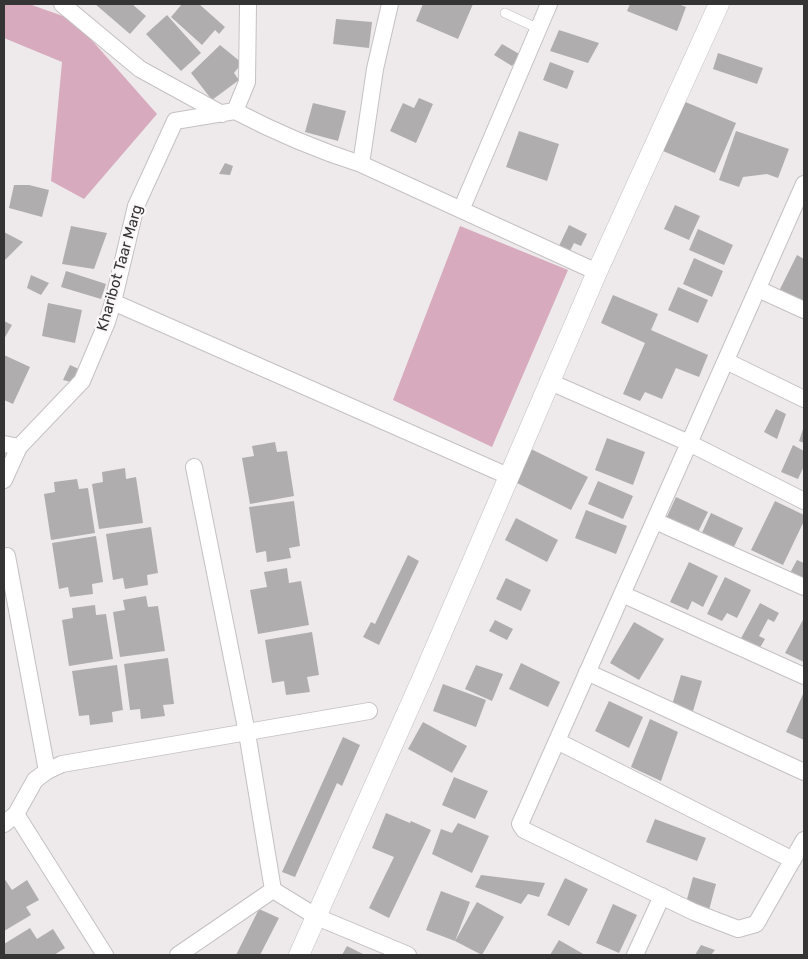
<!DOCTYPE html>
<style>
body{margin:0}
#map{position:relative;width:808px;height:959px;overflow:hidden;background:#eeeaeb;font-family:Rubik,sans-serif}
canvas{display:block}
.frame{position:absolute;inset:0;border:5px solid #353435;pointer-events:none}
</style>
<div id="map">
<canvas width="808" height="959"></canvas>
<div class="frame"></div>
</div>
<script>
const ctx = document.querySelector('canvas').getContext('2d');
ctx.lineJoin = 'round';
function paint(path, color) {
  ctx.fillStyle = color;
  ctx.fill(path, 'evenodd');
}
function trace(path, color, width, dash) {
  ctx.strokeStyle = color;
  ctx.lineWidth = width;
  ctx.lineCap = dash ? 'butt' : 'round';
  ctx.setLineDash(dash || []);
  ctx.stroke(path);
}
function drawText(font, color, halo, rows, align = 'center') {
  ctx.font = font + ' Rubik,sans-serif';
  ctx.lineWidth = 4.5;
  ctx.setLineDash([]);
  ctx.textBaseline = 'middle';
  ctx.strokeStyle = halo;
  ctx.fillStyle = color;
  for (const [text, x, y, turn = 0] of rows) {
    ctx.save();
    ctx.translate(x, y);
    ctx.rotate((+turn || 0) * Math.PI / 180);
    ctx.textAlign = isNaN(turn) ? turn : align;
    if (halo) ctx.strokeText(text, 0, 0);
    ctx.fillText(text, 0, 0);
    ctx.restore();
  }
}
paint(new Path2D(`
 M4 4H29L74 20 157 114 84 199 51 181 62 62 4 38Z
 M460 226 568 270 492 447 393 400Z`), '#d7aabd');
paint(new Path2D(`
 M95 4H132L146 16 130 34Z
 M182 4H199L225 27 219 34 215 30 202 45 171 17Z
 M423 4H473L458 39 416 21Z
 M630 4H678L686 7 677 31 627 11Z
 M167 15 201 53 181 71 146 34Z
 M336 19 372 22 369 48 333 44Z
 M559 30 599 43 588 63 550 51Z
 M502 44 521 55 512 66 494 55Z
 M220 45 242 63 234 73 239 80 212 100 191 73Z
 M718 53 763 68 757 84 713 69Z
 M550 62 574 71 567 89 543 80Z
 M419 98 433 104 416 143 390 131 403 103 414 108Z
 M683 101 736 123 715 173 663 151Z
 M313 103 346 111 338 141 305 132Z
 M519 131 559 144 547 181 506 167Z
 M736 131 789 149 778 178 767 174 743 177 739 187 719 180Z
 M225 163 233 166 230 175 219 174Z
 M14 185H29L49 190 42 217 9 208Z
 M675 205 700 216 689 240 664 229Z
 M569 225 587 234 581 246 574 243 570 251 559 246Z
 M71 226 107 233 94 269 62 264Z
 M698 229 733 245 724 265 689 250Z
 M4 232 23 242 4 261Z
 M797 255 804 259V304L779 291Z
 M694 258 723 271 712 297 683 284Z
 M66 271 106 284 101 299 61 287Z
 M31 275 49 283 41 295 27 288Z
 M678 287 708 300 698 323 668 310Z
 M613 295 658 314 651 330 708 355 699 377 676 368 662 399 645 392 640 401 623 394 645 343 601 323Z
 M48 303 82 310 75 343 42 336Z
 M4 321 12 325 4 339Z
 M4 355 30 367 13 404 4 400Z
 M70 365 81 370 75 383 63 380Z
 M776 409 786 414 777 439 764 432Z
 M804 426V443L799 441Z
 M607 438 645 452 633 485 595 470Z
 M275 442 277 452 287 451 294 496 250 504 242 458 254 456 252 446Z
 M793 445 804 451V466L798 479 781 472Z
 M529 448 588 477 571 510 513 481Z
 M125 468 126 479 136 477 143 523 99 529 92 484 103 482 102 472Z
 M77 479 79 489 88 488 95 533 51 540 44 494 55 492 54 482Z
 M598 481 633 496 623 519 588 504Z
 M676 497 708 512 696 536 665 521Z
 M294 501 300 546 289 548 291 558 267 562 266 551 256 553 249 507Z
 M775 501 804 515V521L783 565 751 550Z
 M586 510 627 526 616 554 575 538Z
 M711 513 743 528 731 553 700 537Z
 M516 518 558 540 547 562 505 540Z
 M151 527 158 573 147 575 148 585 125 589 123 578 113 580 106 534Z
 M96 536 103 582 92 584 93 594 70 597 68 587 59 589 52 543Z
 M408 555 419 561 379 645 363 637 371 622 375 624Z
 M797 560 804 563V579L790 573Z
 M689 562 718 576 703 607 692 601 688 610 670 602Z
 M287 568 289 583 301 581 309 625 258 634 250 590 267 587 264 572Z
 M725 577 751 590 737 618 727 613 722 621 707 614Z
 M506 578 531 590 521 611 496 599Z
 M146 596 148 607 158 606 165 651 120 657 113 612 125 610 123 600Z
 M760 603 779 613 774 622 768 619 759 636 765 639 758 651 739 642Z
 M95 605 96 615 106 614 113 659 69 666 62 620 73 618 72 608Z
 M804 618V662L785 653Z
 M495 620 513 629 507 640 489 631Z
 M634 622 664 639 639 680 610 663Z
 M312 632 319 675 307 677 310 692 286 695 284 681 272 683 265 640Z
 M168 658 174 704 163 705 165 716 141 719 140 709 130 710 124 664Z
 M521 663 560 682 548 707 509 689Z
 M117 665 123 710 112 712 113 722 90 725 89 715 79 716 72 671Z
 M476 665 503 674 492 701 465 689Z
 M681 675 702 681 693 711 672 705Z
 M443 684 486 700 476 727 433 711Z
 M803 694H804V740L786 732Z
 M609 701 643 717 629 748 595 731Z
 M650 719 678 732 661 781 631 767Z
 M423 722 467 746 452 773 408 749Z
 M343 737 360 745 342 786 337 783 295 877 282 872Z
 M454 777 488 791 475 819 442 805Z
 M386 813 410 823 411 821 431 830 389 918 369 908 394 857 372 848Z
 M655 819 706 838 697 861 646 842Z
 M458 823 489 836 472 873 432 854 441 829 452 833Z
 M481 875 545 883 539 897 528 894 521 904 475 887Z
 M693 877 716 884 709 910 686 903Z
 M4 878 12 890 27 880 39 900 26 907 31 915 4 931Z
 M565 878 588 889 569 926 547 915Z
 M441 891 470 902 455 941 477 902 504 917 482 955 455 941 426 930Z
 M613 904 637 915 619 953 596 943Z
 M259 909 279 918 260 955H236Z
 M30 928 37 939 53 929 65 948 54 955H4V944Z
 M559 940 585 955H550Z
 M701 945 715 950 711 955H695Z
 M347 946 365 955H342Z`), '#b0adae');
const service = new Path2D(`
 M505 13 539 29`);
const minor = new Path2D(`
 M62 4 140 69 222 114
 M235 111C275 132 317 150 361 164L597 272
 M235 111 247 82 248 4
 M361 164 375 69 390 4
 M804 184 520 824 524 830 694 912 738 929 756 924 804 840
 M461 210 549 4
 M758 289 804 310
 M113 302 508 476
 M726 361 804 399
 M548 381 689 443 804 501
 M4 444 19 447
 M194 467 247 733 273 890 317 917 408 955
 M4 480 19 447 82 381 107 322 113 302 136 206 175 121 235 111
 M655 521 804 587
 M7 556 47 771
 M622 594 804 676
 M587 672 804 772
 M557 741 793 860
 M16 814 105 955
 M4 824 16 814 35 780 47 771 62 764 369 711
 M178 955 273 890
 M635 955 662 896`);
const tertiary = new Path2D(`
 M299 955 421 681 597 272 719 4`);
trace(service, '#c5c1c3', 10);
trace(minor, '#c5c1c3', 18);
trace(tertiary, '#c5c1c3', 21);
trace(service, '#fff', 9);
trace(minor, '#fff', 16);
trace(tertiary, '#fff', 20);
drawText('15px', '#353435', '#fbf7f9', [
 ["Kharibot Taar Marg",120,268,-74]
]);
</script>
